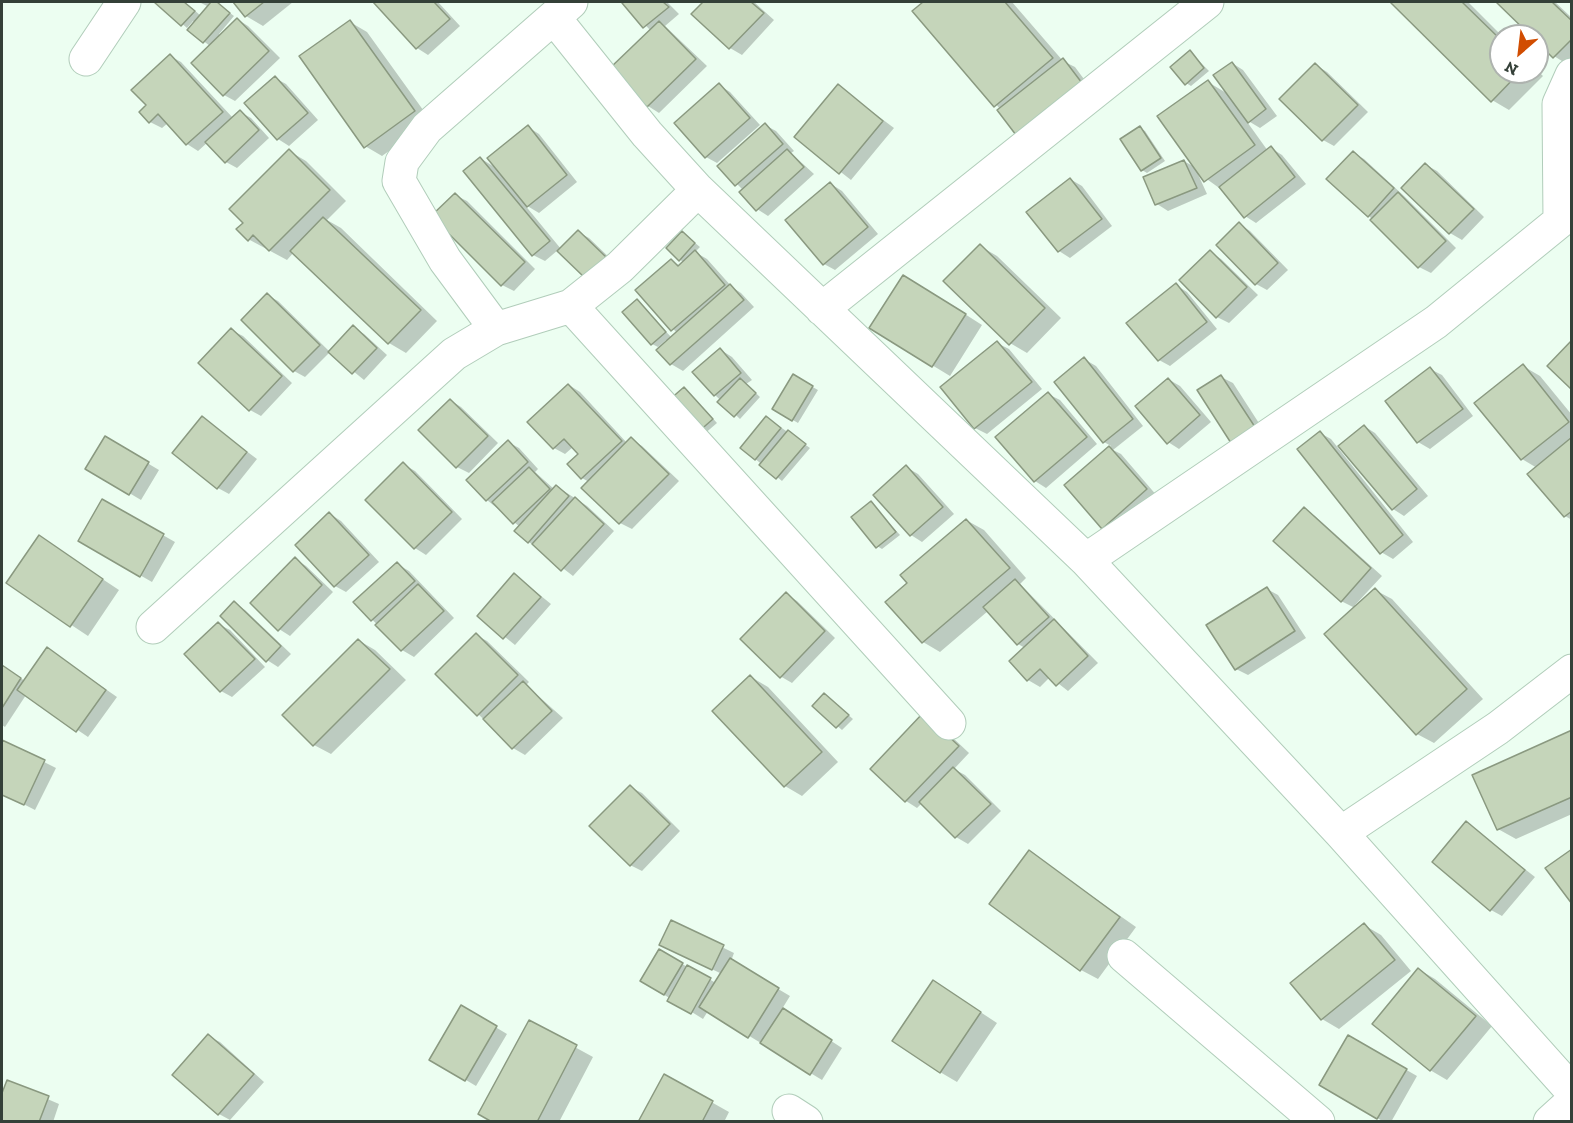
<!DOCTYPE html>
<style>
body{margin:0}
#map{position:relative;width:1573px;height:1123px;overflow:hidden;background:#ecfef1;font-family:"Zilla Slab",serif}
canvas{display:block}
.frame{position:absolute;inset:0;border:3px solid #344038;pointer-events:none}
.north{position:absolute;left:1489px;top:24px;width:60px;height:60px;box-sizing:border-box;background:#fff;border:2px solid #aeb3af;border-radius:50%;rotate:208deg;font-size:16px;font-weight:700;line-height:24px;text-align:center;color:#344038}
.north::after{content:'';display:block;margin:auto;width:21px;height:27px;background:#d14d01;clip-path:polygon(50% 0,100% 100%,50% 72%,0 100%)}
</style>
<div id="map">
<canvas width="1573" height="1123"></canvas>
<div class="frame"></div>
<div class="north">N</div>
</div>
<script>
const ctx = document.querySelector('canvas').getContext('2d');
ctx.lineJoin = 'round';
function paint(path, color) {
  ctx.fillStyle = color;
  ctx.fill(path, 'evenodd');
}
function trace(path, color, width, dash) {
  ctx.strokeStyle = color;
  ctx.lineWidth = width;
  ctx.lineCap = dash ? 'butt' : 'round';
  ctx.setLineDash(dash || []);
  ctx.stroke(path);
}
paint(new Path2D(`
 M157 2H185L201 16 209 7 199 2H215L234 16 219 34 220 36 237 19 248 26 280 58 235 101 224 95 210 46 189 30 195 23 193 21 187 28Z
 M235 2H293L263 26 246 16Z
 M375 2H438L460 26 428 55 417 48Z
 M626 2H667L679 14 665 26 707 66 659 113 648 106 651 31 624 3Z
 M705 2H754L774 20 742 55 730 48 693 14Z
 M925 2H1012L1063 61 1075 67 1092 90 1000 109 914 11Z
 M1392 2H1468L1502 36 1501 72 1537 70 1543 76 1509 110 1492 100Z
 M1499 2H1555L1572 18V56L1565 63 1554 56 1537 40V36H1533Z
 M350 22 367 32 431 121 382 156 365 146Z
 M1190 52 1209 71 1191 86 1186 83Z
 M170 56 181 62 233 118 240 112 251 118 269 138 237 168 226 162 208 142 198 151 187 144 168 123 162 128 150 122 148 106Z
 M1232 63 1243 70 1277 116 1260 128 1245 119 1268 151 1271 148 1282 155 1306 184 1256 223 1245 216 1222 190 1197 172 1207 194 1168 211 1157 204 1184 161 1196 168 1208 82 1228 94Z
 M1316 65 1327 72 1368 112 1334 146 1323 140Z
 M275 78 286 84 318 120 289 146 278 139Z
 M719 85 730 92 760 125 717 163 706 157Z
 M838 86 894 128 851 180 796 137Z
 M765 125 776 131 794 151 791 153 814 174 768 216 757 209 743 190 719 166Z
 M528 127 539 134 577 182 539 213 524 204 561 249 578 232 589 238 616 264 558 250 545 261 533 255 480 158 496 168Z
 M1140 128 1145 131 1165 161 1147 173 1142 170Z
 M289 151 306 161 346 201 327 220 341 228 437 321 406 353 389 343 294 252 287 260 248 239 245 223Z
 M1353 153 1364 159 1404 196 1456 248 1431 273 1419 267 1369 216Z
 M1426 165 1437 171 1484 217 1462 240 1450 233 1403 188Z
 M1070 179 1082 186 1112 226 1070 258 1059 251Z
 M831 184 842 191 878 234 835 270 824 264Z
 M455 195 467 201 535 269 514 291 502 285Z
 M1239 224 1250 231 1288 270 1267 290 1256 284Z
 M683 233 700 247 695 252 707 259 732 287 741 293 754 307 683 371 671 364 658 350 668 342 666 340 658 347 652 344 624 312 637 301 672 338 677 333 637 290 672 261 680 266 684 262 680 260Z
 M980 246 997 256 1061 318 1027 353 1010 343Z
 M1210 252 1221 259 1258 295 1229 323 1217 317 1181 280Z
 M1176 285 1187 292 1217 329 1170 366 1159 360Z
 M921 286 982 325 950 376 871 328Z
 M267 295 278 301 330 352 353 327 364 334 387 355 364 380 330 352 305 377 294 371Z
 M231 330 243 336 292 383 261 416 250 410Z
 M997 343 1009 349 1042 389 987 434 975 428Z
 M721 350 732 357 752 380 746 384 760 397 740 419 715 395Z
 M1084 359 1096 366 1143 426 1113 450 1121 454 1158 497 1114 534 1103 528 1066 485 1111 446 1104 442Z
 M1523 366 1540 376 1572 415V520L1565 516 1537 468 1522 459Z
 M1430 369 1442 375 1473 416 1430 449 1418 442 1387 402Z
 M793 376 818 390 798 423 774 409Z
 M1221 377 1233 383 1266 434 1243 448Z
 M1168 379 1180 386 1211 422 1179 449 1168 442Z
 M569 385 580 392 627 443 631 439 642 446 679 481 632 529 620 523 583 488 589 482 582 478 580 454 573 447 565 454 554 448Z
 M685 388 717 423 703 435Z
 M1048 394 1060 400 1097 444 1046 488 1035 481Z
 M450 400 461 407 498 443 469 473 457 467Z
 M202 418 257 459 229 494 218 488Z
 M772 421 810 448 782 481 742 448Z
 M1364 426 1375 433 1428 496 1404 516 1393 509Z
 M1320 433 1331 439 1413 542 1393 559 1381 552Z
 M105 438 159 470 141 500 87 468Z
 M508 442 519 448 538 469 535 472 554 489 556 486 587 506 614 531 573 576 529 542 520 527 487 500Z
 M403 464 415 471 462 519 426 555 415 548 367 500Z
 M906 467 918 474 954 514 922 542 911 535Z
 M103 501 175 542 152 582 80 541Z
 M871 503 900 535 882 549 877 546Z
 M1304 509 1315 516 1382 576 1355 605 1356 607 1375 590 1392 599 1483 699 1434 743 1417 734 1355 608 1341 601Z
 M330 514 341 521 379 562 346 592 335 586Z
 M966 520 984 530 1026 578 1020 584 1098 663 1068 691 1050 677 1040 687 1028 680 1011 661 1025 648 1018 644 988 611 940 652 923 642 909 583Z
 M39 537 119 590 88 636 8 583Z
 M295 559 306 566 333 592 290 636 279 629Z
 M397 564 409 571 454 618 414 657 402 650 355 602Z
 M515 575 551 604 515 645 479 616Z
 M1267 589 1278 595 1306 638 1248 675 1236 669Z
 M786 594 797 601 835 638 792 683 780 676Z
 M234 603 245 610 291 654 278 667 267 660Z
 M218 624 230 630 265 667 232 697 221 691Z
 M476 635 487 641 529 682 526 685 563 718 525 755 513 748 437 674Z
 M358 640 375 650 406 680 331 754 314 745Z
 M58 656 117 697 88 737 26 695 5 727 2 725V666L25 681Z
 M751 677 768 687 838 762 802 796 785 786Z
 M825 695 853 719 842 730 814 706Z
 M935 721 969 753 954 769 965 775 1001 811 968 844 956 837 922 803 917 808 906 801 872 769Z
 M1572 731V814L1516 839 1498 829Z
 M2 741 56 768 35 810 2 793Z
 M630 787 642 793 680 831 642 871 630 865Z
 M1466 823 1535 877 1502 916 1491 910Z
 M1029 852 1136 927 1098 979 1081 970Z
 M671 922 734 953 731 961 790 996 782 1009 842 1048 822 1080 708 1011 703 1019 642 981 659 951 716 983 722 974 672 950Z
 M1364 925 1381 935 1411 971 1339 1029 1322 1019Z
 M1418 969 1435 979 1492 1026 1447 1080 1430 1070Z
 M950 992 997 1023 957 1082 940 1072Z
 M462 1007 507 1034 476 1086 431 1059Z
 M529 1022 593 1057 559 1122H494Z
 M208 1036 220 1042 264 1082 230 1120 219 1114Z
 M1349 1037 1417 1076 1391 1122H1384L1321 1085Z
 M665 1076 729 1112 724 1122H639Z
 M8 1082 59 1104 53 1122H2V1097Z`), '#0003');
const building = new Path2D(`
 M154 2H184L195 11 181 26Z
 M211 2H217L230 13 203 43 187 30Z
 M233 2H264L245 17Z
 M373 2H434L450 19 416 49Z
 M624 2H663L669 7 643 28 622 3Z
 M703 2H751L764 13 729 49 691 14Z
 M923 2H1005L1053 58 994 107 912 11Z
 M1390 2H1462L1501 40V72H1520L1491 102Z
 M1496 2H1552L1572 21V39L1553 58 1537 42V36H1531Z
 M237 18 269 51 223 96 191 63Z
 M350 20 415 111 364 148 299 56Z
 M659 21 696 59 647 107 609 69Z
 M1190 50 1204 68 1185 85 1170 67Z
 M170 54 223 112 186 145 158 114 149 123 139 112 146 105 131 90Z
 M1063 58 1082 83 1016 135 997 110Z
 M1232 62 1266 109 1248 123 1213 75Z
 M1315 63 1358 105 1322 141 1279 99Z
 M275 76 308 113 277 140 244 103Z
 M1208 80 1255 145 1204 182 1157 116Z
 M719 83 750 118 705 158 674 123Z
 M838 84 883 121 839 174 794 137Z
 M240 110 259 130 225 163 205 142Z
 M765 123 783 144 735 186 717 166Z
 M528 125 567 175 527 207 487 158Z
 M1140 126 1161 158 1141 171 1120 139Z
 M1271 146 1295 177 1244 218 1219 187Z
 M289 149 330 190 269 251 253 235 248 241 236 229 243 223 229 209Z
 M787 149 804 167 756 211 739 192Z
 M1353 151 1394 188 1368 217 1326 179Z
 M480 157 550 241 532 256 463 171Z
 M1184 160 1197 188 1155 205 1143 177Z
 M1425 163 1474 209 1449 234 1401 188Z
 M1070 178 1102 219 1058 252 1026 212Z
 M830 182 868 227 823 265 785 220Z
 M1398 192 1446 241 1418 268 1370 220Z
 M455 193 525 262 501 286 431 216Z
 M323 217 421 310 388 344 290 251Z
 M1239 222 1278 263 1255 285 1216 245Z
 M578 230 606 257 585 278 557 251Z
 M682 231 695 243 679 261 666 248Z
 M980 244 1045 308 1009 345 943 281Z
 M695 250 725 285 671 331 635 290 671 259 678 266Z
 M1210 250 1247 287 1216 318 1179 280Z
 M903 275 966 314 932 367 869 328Z
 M1176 283 1207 322 1158 361 1126 323Z
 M730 284 744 300 670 365 656 350Z
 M267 293 320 345 293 372 241 320Z
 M637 299 666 332 651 345 622 312Z
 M353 325 377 348 352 374 328 352Z
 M231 328 282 376 249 411 198 363Z
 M1572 340V390L1547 366Z
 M997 341 1032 382 974 429 940 387Z
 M720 348 741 373 714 396 692 372Z
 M1084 357 1133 419 1103 443 1054 382Z
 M1523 364 1569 422 1521 460 1474 403Z
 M1430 367 1463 409 1417 443 1385 401Z
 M793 374 813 386 792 421 772 409Z
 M1221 375 1255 427 1231 443 1197 390Z
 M740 378 756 393 734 417 717 402Z
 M1168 378 1200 415 1167 444 1135 406Z
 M568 384 622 441 581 479 567 464 578 454 564 439 553 449 527 422Z
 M684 387 713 419 697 433 668 401Z
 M1048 392 1087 437 1034 482 995 437Z
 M450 399 488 436 456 468 418 430Z
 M202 416 247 452 217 489 172 453Z
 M766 416 781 428 755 460 740 448Z
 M1364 425 1417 489 1392 510 1338 446Z
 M788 430 806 444 776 479 759 465Z
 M1320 431 1403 535 1380 554 1297 449Z
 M105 436 149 462 129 495 85 469Z
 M631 437 669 474 619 524 581 488Z
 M1572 437V511L1564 517 1527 474Z
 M508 440 528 462 486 501 466 480Z
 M1109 446 1147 489 1102 529 1064 485Z
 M403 462 452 512 414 549 365 500Z
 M906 465 943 507 910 536 873 495Z
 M529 467 550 489 513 524 492 502Z
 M556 485 569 496 528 543 514 531Z
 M575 497 604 524 561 571 532 544Z
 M102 499 164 534 140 577 78 541Z
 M871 501 896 532 876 548 851 517Z
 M1304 507 1371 568 1341 602 1273 541Z
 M329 512 369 555 334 587 295 545Z
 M966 519 1010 568 922 643 885 602 907 583 900 575Z
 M39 535 103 579 70 627 6 583Z
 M295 557 322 585 278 631 250 603Z
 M397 562 415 581 371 621 353 602Z
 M514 573 541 597 503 639 477 616Z
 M1015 579 1049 617 1017 645 983 607Z
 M418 584 444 611 401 651 375 625Z
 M1267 587 1295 631 1235 670 1206 625Z
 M1375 588 1467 689 1416 735 1324 634Z
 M786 592 825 631 780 678 740 639Z
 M234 601 281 646 266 662 220 616Z
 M1054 619 1088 656 1056 686 1040 669 1027 681 1009 661Z
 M218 622 255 659 220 692 184 654Z
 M476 633 518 675 477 716 435 674Z
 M358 639 390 669 313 746 282 715Z
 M47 647 106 690 76 732 17 690Z
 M2 665 21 678 2 708Z
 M750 675 822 752 784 787 712 711Z
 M523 681 552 711 512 749 483 719Z
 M824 693 849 715 836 728 812 706Z
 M923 713 959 746 905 802 870 769Z
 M1572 730V797L1497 830 1472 775Z
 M2 740 45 760 24 805 2 795Z
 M953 767 991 804 955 838 919 802Z
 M630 785 670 824 630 866 589 826Z
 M1466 821 1525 870 1490 911 1432 862Z
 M1572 849V904L1545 868Z
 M1029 850 1120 917 1080 971 989 904Z
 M671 920 724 945 712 970 659 945Z
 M1364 923 1395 960 1321 1020 1290 983Z
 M659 949 683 963 664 995 640 981Z
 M730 958 779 988 748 1038 699 1007Z
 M687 965 711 978 691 1014 667 1001Z
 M1418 968 1476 1016 1430 1071 1372 1024Z
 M933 980 981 1012 940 1073 892 1041Z
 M461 1005 497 1026 465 1081 429 1060Z
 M783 1008 832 1040 810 1075 760 1043Z
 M529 1020 577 1045 537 1122H492L478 1114Z
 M208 1034 254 1074 218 1115 172 1075Z
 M1348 1035 1407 1069 1377 1119 1319 1085Z
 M664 1074 713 1101 702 1122H638Z
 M7 1080 49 1096 39 1122H2V1093Z`);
paint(building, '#c5d5ba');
trace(building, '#8a9980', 1.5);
const minor = new Path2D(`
 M555 19 647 134 698 190 1086 560 1436 322 1560 221
 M86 59 124 2
 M1560 221 1559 104 1572 75
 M571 306 949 723
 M822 309 1207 2
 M496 329 445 260 399 181 402 162 427 128 571 2
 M1086 560 1341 833 1572 1091
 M153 627 454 354 496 329 571 306 620 267 698 190
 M1341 833 1498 728 1572 671
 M1124 956 1318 1122
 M789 1111 806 1122
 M1550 1122 1572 1102`);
trace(minor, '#b1cdba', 35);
trace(minor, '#fff', 33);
</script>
